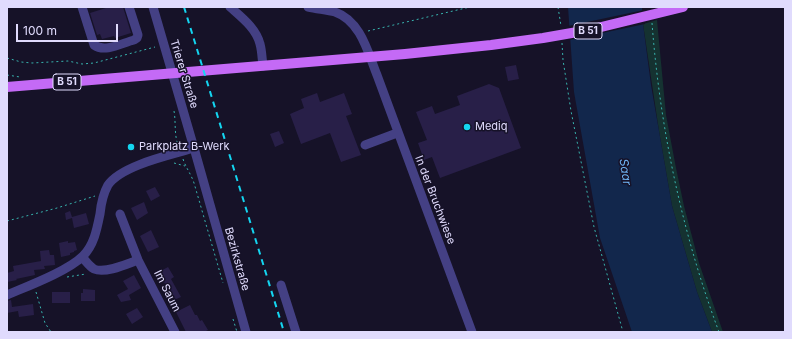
<!DOCTYPE html>
<meta charset="utf-8">
<style>
body{margin:0}
#map{position:relative;width:792px;height:339px;overflow:hidden;background:#161228;font-family:Inter,sans-serif}
canvas{display:block}
.frame{position:absolute;inset:0;border:8px solid #e0dbfd;pointer-events:none}
.scale{position:absolute;left:16px;top:24px;width:102px;height:18px;box-sizing:border-box;border:2px solid #e0dbfd;border-top:0;padding-left:5px;font-size:12px;line-height:14px;white-space:nowrap;color:#e0dbfd;-webkit-text-stroke:3px #161228;paint-order:stroke}
</style>
<div id="map">
<canvas width="792" height="339"></canvas>
<div class="frame"></div>
<div class="scale">100 m</div>
</div>
<script>
const ctx = document.querySelector('canvas').getContext('2d');
ctx.lineJoin = 'round';
function paint(path, color) {
  ctx.fillStyle = color;
  ctx.fill(path, 'evenodd');
}
function trace(path, color, width, dash) {
  ctx.strokeStyle = color;
  ctx.lineWidth = width;
  ctx.lineCap = dash ? 'butt' : 'round';
  ctx.setLineDash(dash || []);
  ctx.stroke(path);
}
function drawText(font, color, halo, rows, align = 'center') {
  ctx.font = font + ' Inter,sans-serif';
  ctx.lineWidth = 3;
  ctx.setLineDash([]);
  ctx.textBaseline = 'middle';
  ctx.strokeStyle = halo;
  ctx.fillStyle = color;
  for (const [text, x, y, turn = 0] of rows) {
    ctx.save();
    ctx.translate(x, y);
    ctx.rotate((+turn || 0) * Math.PI / 180);
    ctx.textAlign = isNaN(turn) ? turn : align;
    if (halo) ctx.strokeText(text, 0, 0);
    ctx.fillText(text, 0, 0);
    ctx.restore();
  }
}
paint(new Path2D(`
 M657 20 666 115 676 168 684 206 699 263 723 332H712L697 292 672 206 659 131 643 24Z`), '#153231');
paint(new Path2D(`
 M568 7H642L643 24 651 85 672 206 697 292 712 332H632L600 238 574 92Z`), '#12274c');
paint(new Path2D(`
 M644 10 645 24 569 40 568 26Z`), '#161228');
paint(new Path2D(`
 M109 7H123L131 33 115 38 114 36 102 39 100 34 97 35 90 13Z
 M516 65 519 79 508 81 505 67Z
 M489 84 499 88 521 148 440 178 432 157 424 160 418 143 427 140 416 112 432 106 435 114 460 105 457 96Z
 M317 93 320 102 344 93 352 114 346 116 361 155 341 162 330 133 301 144 290 114 304 108 301 99Z
 M279 131 284 143 275 147 270 134Z
 M155 187 160 196 151 201 146 191Z
 M144 202 148 213 137 220 131 208Z
 M70 211 72 217 86 213 89 224 74 228 72 218 66 220 65 213Z
 M151 230 159 247 148 252 140 236Z
 M68 241V243L75 242 77 250 74 251V252L70 253V255L61 257 59 243Z
 M49 250 50 255H54L55 265 44 266 45 269 34 270 35 275 16 279 17 280 7 282V273L14 271 13 266 41 261 40 251Z
 M168 267 174 277 171 279 181 297 174 300 164 282 163 283 157 273Z
 M134 275 141 288 129 295 131 300 121 302 117 295 128 289 123 281Z
 M83 289 95 290V301H81V293H83Z
 M52 292H70V303H52Z
 M11 300 12 307 33 304 34 315 19 317 18 311 7 313V301Z
 M190 305 195 315H197L200 321 202 320 208 330 204 332H186L176 312Z
 M137 308 143 317 132 324 126 314Z`), '#281f48');
trace(new Path2D(`
 M558 7 561 26
 M652 23C660 128 682 233 719 332
 M368 31 470 7
 M562 43 563 60 571 111 594 227 623 332
 M7 58 21 62 32 63 68 61 82 64 94 63 155 47
 M7 75 20 77
 M174 111C176 122 174 134 178 145
 M183 159C186 168 191 174 194 183L223 283
 M174 163 185 166
 M7 221 57 208 95 196
 M67 277 86 274
 M36 292 45 323 51 332
 M233 319 237 332`), '#38b4af', 1, [2, 3]);
trace(new Path2D(`
 M82 7 94 45C105 53 122 43 134 40L137 38 138 35 129 7
 M153 7 194 148 246 332
 M230 7C241 17 256 28 260 44 262 51 262 59 263 66
 M308 7C317 9 327 10 335 12 361 21 368 53 377 75L472 332
 M365 145 397 133
 M120 214 138 260 175 332
 M82 257C86 261 89 266 94 269 105 274 127 264 138 260
 M281 285 296 332
 M7 295C28 286 68 271 83 256 94 245 97 229 100 214 101 204 103 194 108 185 122 165 171 155 194 148`), '#444084', 9);
trace(new Path2D(`
 M7 87 405 54 491 45 543 38 589 30 683 7`), '#c46af6', 10);
trace(new Path2D(`
 M184 7 284 332`), '#14d5f0', 2, [6, 5]);
for (const [x, y, r, color] of [
 [467,127,4,"#14d5f0"],
 [131,147,4,"#14d5f0"]
]) {
  const dot = new Path2D();
  dot.arc(x, y, r, 0, 2 * Math.PI);
  ctx.fillStyle = color;
  ctx.fill(dot);
  trace(dot, '#161228', 1.5);
}
for (const [x, y, w] of [
 [588,31,28],
 [67,82,28]
]) {
  const box = new Path2D();
  box.roundRect(x - w / 2, y - 8, w, 16, 3);
  ctx.fillStyle = '#161228';
  ctx.fill(box);
  trace(box, '#e0dbfd', 1);
}
drawText('bold 10px', '#e0dbfd', null, [
 ["B 51",588,31],
 ["B 51",67,82]
]);
drawText('11px', '#e0dbfd', '#161228', [
 ["Trierer Straße",184,74,73],
 ["In der Bruchwiese",435,200,69],
 ["Bezirkstraße",237,259,74],
 ["Im Saum",167,291,63]
]);
drawText('11px', '#e0dbfd', '#161228', [
 ["Mediq",475,127],
 ["Parkplatz B-Werk",139,147]
], 'left');
drawText('italic 12px', '#70b5f6', '#161228', [
 ["Saar",625,172,82]
]);
</script>
